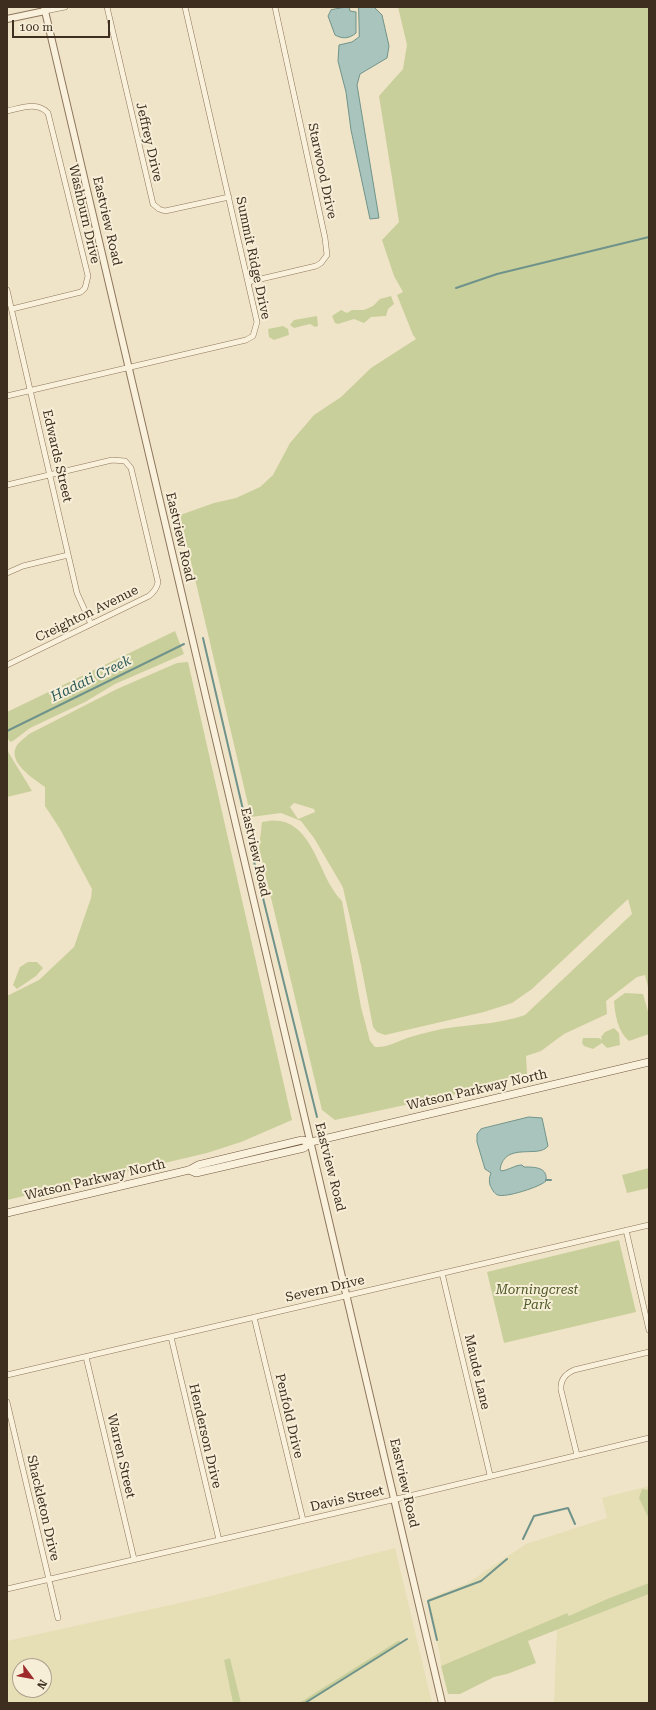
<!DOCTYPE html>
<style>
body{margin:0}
#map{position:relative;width:656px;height:1710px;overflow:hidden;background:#f0e4c8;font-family:"Roboto Serif",serif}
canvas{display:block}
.frame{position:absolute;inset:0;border:8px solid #3d2e20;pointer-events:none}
.north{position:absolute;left:12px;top:1658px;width:40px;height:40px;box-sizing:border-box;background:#f7eed8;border:1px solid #ada18e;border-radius:50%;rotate:122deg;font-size:11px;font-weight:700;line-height:16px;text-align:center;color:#3d2e20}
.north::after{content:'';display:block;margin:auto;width:14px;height:18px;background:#9e2a2b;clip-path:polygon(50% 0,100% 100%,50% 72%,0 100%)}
.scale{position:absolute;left:12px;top:20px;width:98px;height:18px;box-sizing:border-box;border:2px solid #3d2e20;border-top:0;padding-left:5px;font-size:12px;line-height:14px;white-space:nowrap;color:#3d2e20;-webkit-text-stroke:3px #f7eed8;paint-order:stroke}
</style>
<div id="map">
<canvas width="656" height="1710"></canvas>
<div class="frame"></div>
<div class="north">N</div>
<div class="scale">100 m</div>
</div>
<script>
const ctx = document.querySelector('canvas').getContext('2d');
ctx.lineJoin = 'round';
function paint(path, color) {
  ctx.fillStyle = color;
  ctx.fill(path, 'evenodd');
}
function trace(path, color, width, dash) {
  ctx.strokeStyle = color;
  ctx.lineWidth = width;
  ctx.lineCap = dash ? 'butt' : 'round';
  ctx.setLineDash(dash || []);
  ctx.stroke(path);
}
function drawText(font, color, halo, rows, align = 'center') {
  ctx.font = font + ' "Roboto Serif",serif';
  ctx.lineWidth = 4;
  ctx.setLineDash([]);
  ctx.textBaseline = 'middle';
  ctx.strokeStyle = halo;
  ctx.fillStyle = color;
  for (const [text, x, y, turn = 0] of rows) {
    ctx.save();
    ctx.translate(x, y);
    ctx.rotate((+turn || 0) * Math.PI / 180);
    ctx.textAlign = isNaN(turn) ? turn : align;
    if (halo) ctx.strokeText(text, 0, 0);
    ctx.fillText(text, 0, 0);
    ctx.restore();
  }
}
paint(new Path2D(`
 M649 1486V1583L607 1599 579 1613 569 1616 567 1613 441 1666 440 1655 427 1599 466 1584 526 1544 607 1518 602 1498Z
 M395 1548 432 1703H307L401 1643 400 1641 299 1703H241L230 1658 224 1660 233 1703H7V1641L211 1596ZM20 1666H44V1690H20Z
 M649 1594V1703H554L557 1630Z`), '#e6deb5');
paint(new Path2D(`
 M398 7H649V991L645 975 637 977 606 1001 607 1014 564 1034 541 1051 526 1056 527 1074 495 1081 485 1088 335 1120 322 1110 259 848 262 822C306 811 315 860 332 888 335 893 338 897 342 901L361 1007 370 1041 375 1047C386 1048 396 1042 407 1038 423 1033 439 1029 455 1027 479 1024 502 1023 525 1015L632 914 628 899 532 989 512 1003 484 1012 385 1035 377 1032 373 1027 361 965 343 888 341 884 314 838 301 821 281 813 251 817 180 515 214 503 236 498 260 487 273 475 290 443 314 415 341 397 371 368 416 339 413 335 397 295 403 292 394 276 382 240 399 222 379 96 403 69 407 45ZM294 803 314 809 315 812 298 819 290 807Z
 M391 296 394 304 388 309 386 316 371 317 364 323 354 319 338 324 335 323 332 316 341 310 347 313 352 310H364L373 306 380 299Z
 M317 316 318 326 315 327 310 324 294 328 290 325 294 320Z
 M283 326 288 329 289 335 274 340 269 337 268 329Z
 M175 631 184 654 115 684 85 702 30 728 13 741 10 742 7 737V712Z
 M188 662 292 1120 241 1142 207 1153 7 1200V996L39 980 74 947 91 898 92 889 60 829 45 806V787C34 779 6 762 17 745 20 741 25 738 29 734L117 689 177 663Z
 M7 750 32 791 7 797Z
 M28 962H37L43 968 36 976 17 989 13 985 20 967Z
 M625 993 643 994 649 1015V1034L629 1041C618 1032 615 1015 614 1001Z
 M614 1028 619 1033 620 1045 607 1048 602 1043 593 1049 584 1046 582 1043 583 1038H599L602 1040 601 1037 605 1032Z
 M649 1168V1188L627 1193 622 1175Z
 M619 1240 636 1312 504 1343 487 1272Z
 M642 1489 649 1490V1519L639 1498Z
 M649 1583V1594L528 1641 536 1663 507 1674 494 1677 460 1694H448L441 1666 567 1613 569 1616 607 1599Z
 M398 1641H400L401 1643 307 1703H299Z
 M230 1658 241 1703H233L224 1660Z`), '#c9cf9b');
const water = new Path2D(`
 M349 7 350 11 356 12V33C349 39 342 39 335 35L328 16 331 10Z
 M359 7H374L382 15 389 46 387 58 360 74 357 85 379 218 370 219 351 130 346 92 338 61 339 45 352 42 359 37Z
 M529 1117 542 1118 548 1146C539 1159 505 1141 500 1169L501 1171C509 1170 515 1165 522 1165L524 1167C535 1167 548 1167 546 1181 540 1187 505 1198 498 1195 494 1194 492 1189 490 1185 489 1181 489 1178 491 1173L485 1169 477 1142V1134L481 1129Z`);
paint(water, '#a9c4bc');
trace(water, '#6f938a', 1);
trace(new Path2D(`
 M456 288 497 274 649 237
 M203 638 244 814
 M7 731 184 644
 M246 829 317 1117
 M546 1180H551
 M523 1539 534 1516 568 1508 575 1524
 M437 1640 428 1601 481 1581 507 1559
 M305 1703 407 1639`), '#6f938a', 2);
const minor = new Path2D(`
 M107 7 153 204 159 209 165 211 229 197
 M45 11 65 7
 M7 111C21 108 37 101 48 113L88 276 85 288 81 292 12 309
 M248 282 316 266 321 263 327 255 325 238 275 7
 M7 290 77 593 91 624
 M7 396 246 340 253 336 257 322 185 7
 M7 485 112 460 125 461 131 468 158 582C157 588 154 592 149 596L7 665
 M7 573 23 566 68 555
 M626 1230 649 1330
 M442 1273 490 1475
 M254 1317 303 1520
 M171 1337 219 1540
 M86 1357 134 1559
 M7 1375 649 1225
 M7 1402 58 1618
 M577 1455 561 1390C560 1380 565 1374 574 1370L649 1352
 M7 1589 405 1497 649 1438`);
const tertiary = new Path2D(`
 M7 19 45 11 442 1703`);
const secondary = new Path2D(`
 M45 7V11
 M189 1170 196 1173 304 1148 311 1142
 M7 1213 189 1170 198 1165 302 1140 311 1142 649 1062`);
trace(minor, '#8d765c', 6);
trace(tertiary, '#8d765c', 8);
trace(secondary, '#6f573f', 8);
trace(minor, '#faf1dc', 5);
trace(tertiary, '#faf1dc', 6);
trace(secondary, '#faf1dc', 7);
drawText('13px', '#3d2e20', '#f7eed8', [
 ["Jeffrey Drive",149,142,77],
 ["Starwood Drive",322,171,78],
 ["Washburn Drive",84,214,77],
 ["Eastview Road",107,221,77],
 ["Summit Ridge Drive",253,258,78],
 ["Edwards Street",57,456,77],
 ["Eastview Road",180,537,77],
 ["Creighton Avenue",87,614,-26],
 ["Eastview Road",255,852,77],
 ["Watson Parkway North",477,1090,-13],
 ["Eastview Road",330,1167,76],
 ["Watson Parkway North",95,1180,-13],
 ["Severn Drive",325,1289,-13],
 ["Maude Lane",477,1372,77],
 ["Penfold Drive",289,1416,77],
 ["Henderson Drive",205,1436,77],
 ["Warren Street",121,1456,77],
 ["Eastview Road",404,1483,77],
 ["Davis Street",347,1499,-13],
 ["Shackleton Drive",43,1508,77]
]);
drawText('italic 13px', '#4d5a26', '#f7eed8', [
 ["Morningcrest",537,1290],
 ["Park",537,1305]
]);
drawText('italic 14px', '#2f5d5a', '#f7eed8', [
 ["Hadati Creek",91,679,-26]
]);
</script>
